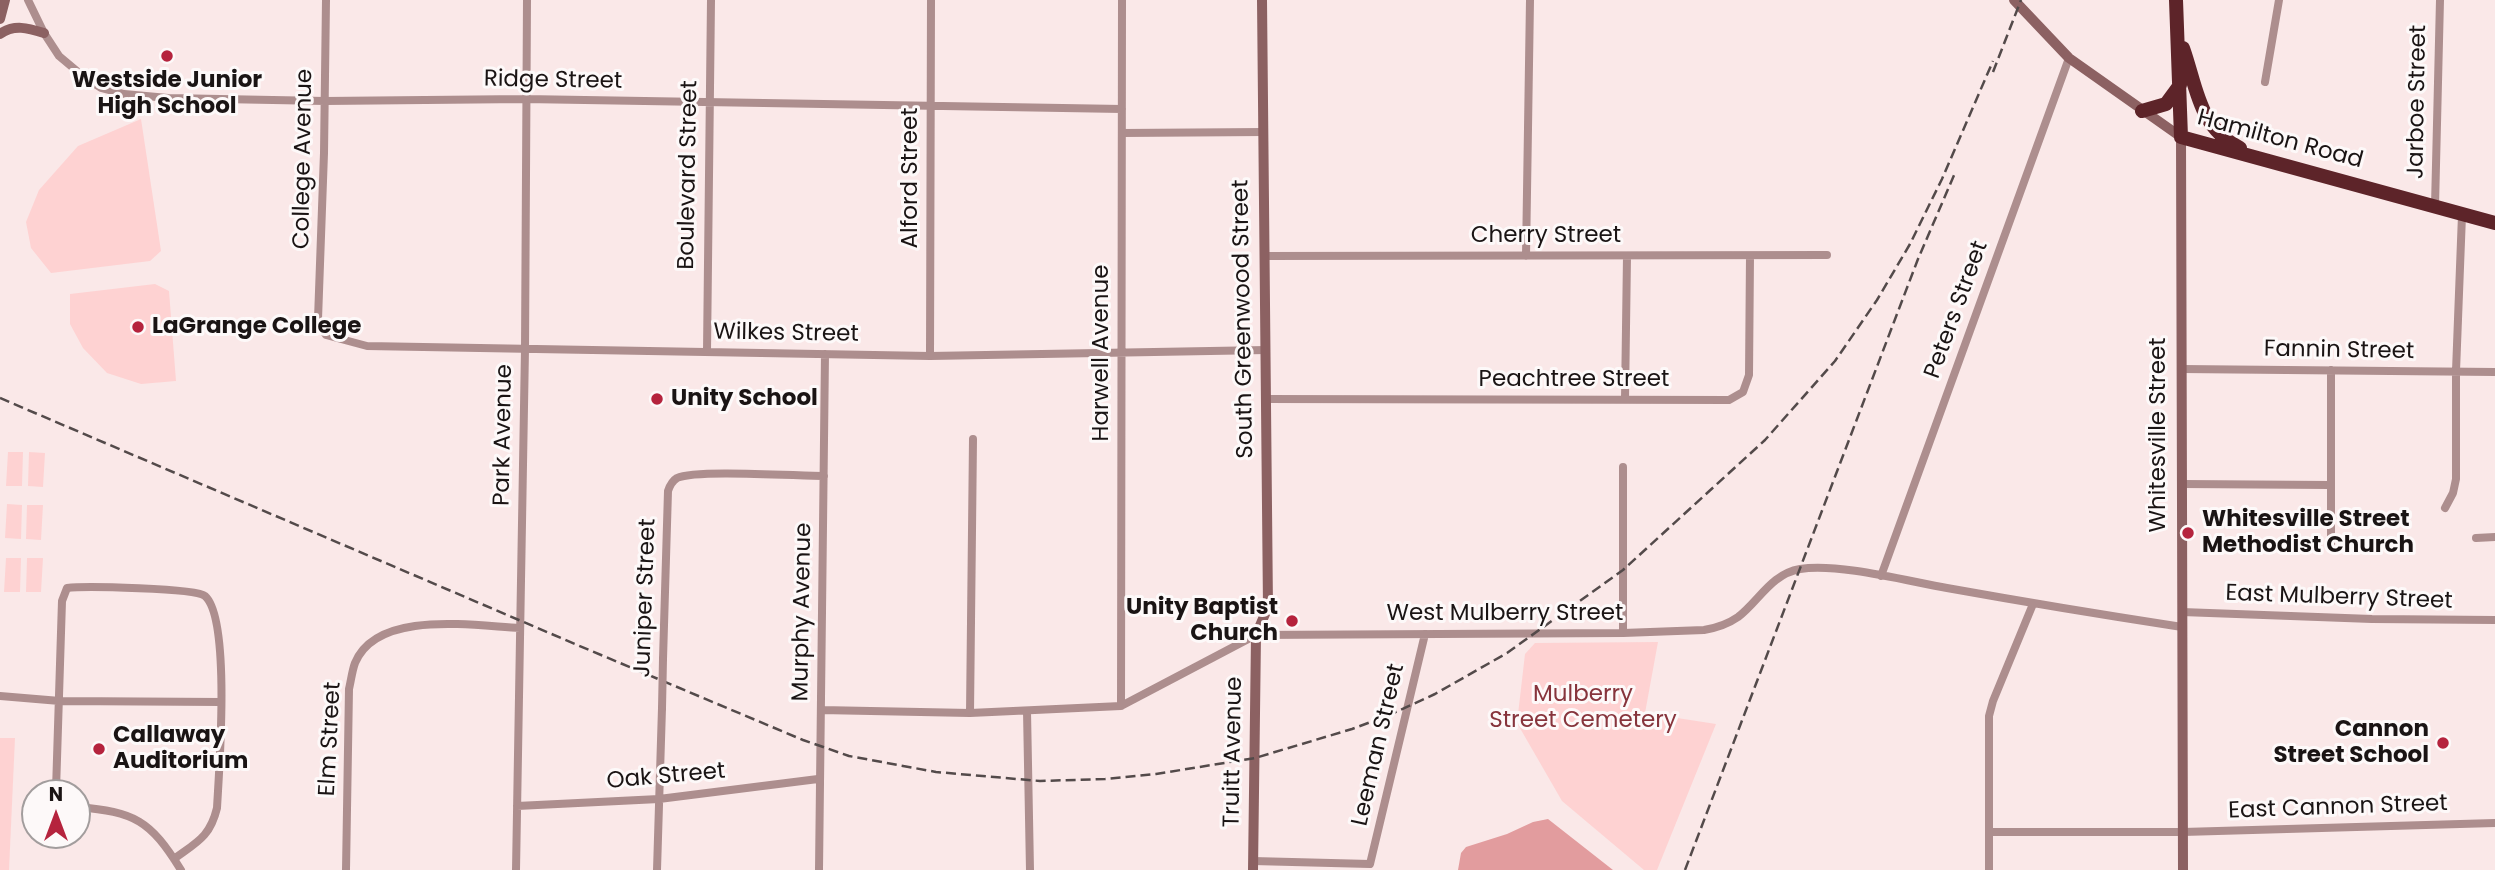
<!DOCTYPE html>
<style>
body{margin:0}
#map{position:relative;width:2495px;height:870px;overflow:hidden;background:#fae8e8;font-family:Poppins,sans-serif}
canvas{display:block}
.north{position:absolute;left:21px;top:779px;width:70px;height:70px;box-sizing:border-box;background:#fdf9f9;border:2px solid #a29d9d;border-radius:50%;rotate:0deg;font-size:19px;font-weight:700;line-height:28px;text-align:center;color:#1a1414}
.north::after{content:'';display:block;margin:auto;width:24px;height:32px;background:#b5233d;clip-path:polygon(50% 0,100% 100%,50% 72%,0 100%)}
</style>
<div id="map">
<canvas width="2495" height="870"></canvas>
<div class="north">N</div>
</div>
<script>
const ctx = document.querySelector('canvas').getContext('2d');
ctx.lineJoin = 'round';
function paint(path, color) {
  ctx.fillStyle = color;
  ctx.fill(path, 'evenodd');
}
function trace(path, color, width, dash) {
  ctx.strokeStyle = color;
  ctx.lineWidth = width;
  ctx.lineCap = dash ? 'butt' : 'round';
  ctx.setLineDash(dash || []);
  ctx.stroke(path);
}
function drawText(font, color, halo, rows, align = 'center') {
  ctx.font = font + ' Poppins,sans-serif';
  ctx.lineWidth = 6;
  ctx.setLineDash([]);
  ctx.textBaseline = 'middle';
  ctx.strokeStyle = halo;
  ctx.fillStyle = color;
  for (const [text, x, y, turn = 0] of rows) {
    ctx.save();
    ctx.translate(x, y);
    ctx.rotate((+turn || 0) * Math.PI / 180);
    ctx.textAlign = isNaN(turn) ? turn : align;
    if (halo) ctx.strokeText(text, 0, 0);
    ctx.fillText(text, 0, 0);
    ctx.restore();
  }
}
paint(new Path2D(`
 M141 119 161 251 150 261 51 273 31 248 26 222 39 190 78 146Z
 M155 284 169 291 176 381 141 384 107 373 83 348 70 324V294Z
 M8 452H23L22 486H6Z
 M29 452 45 453 43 487 28 486Z
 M7 504 22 505 21 539 5 538Z
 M27 505H43L41 540 26 539Z
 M6 558H21L20 592H4Z
 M27 558H43L41 592H26Z
 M1658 642 1645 713 1716 724 1657 870H1644L1562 801 1517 723 1525 654 1535 643Z
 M0 738H15L9 870H0Z`), '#fed2d2');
paint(new Path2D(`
 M1548 819 1613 870H1458L1461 853 1466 847 1507 834 1533 822Z`), '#e29c9e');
trace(new Path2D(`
 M28 0 44 33 59 56 84 77 101 88 124 94 168 98 325 101 525 99 1122 109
 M326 0 324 153 318 319 321 328 326 335 367 346 930 356 1266 350
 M2265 82 2279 0
 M1122 133 1264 132
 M2435 206 2440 0
 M1265 256 1827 255
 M1526 256 1530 0
 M707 351 711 0
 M930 356 931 0
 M2182 369 2495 372
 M2331 370V543
 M1266 399 1729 400 1743 392 1749 375 1750 256
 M1625 399 1627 256
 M2182 484 2329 485
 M2445 508 2453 493 2456 479V371L2462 215
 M2476 538 2495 537
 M1881 576 2069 58
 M2182 612 2372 619 2495 620
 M1623 633V467
 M663 659 668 491C670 485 672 481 677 478 696 469 797 476 824 476
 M0 696 60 701 221 702
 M1121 706 1122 0
 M821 710 970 713 1121 706 1256 635 1623 633 1704 630C1716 628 1728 624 1738 617 1759 601 1771 574 1800 569 1839 563 1907 581 1947 588 2025 602 2104 615 2182 627
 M1027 711 1030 870
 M970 713 973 439
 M58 793 56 790 62 601 67 588C84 586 196 588 205 596 231 619 219 771 217 808 210 837 197 842 174 859
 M517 806 659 799 818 779
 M77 807C135 812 150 820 181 870
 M1990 832H2183L2495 823
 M1253 861 1370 864 1425 634
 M346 870 349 689C351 681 352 671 355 663 377 609 475 626 520 628
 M516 870 525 349 527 0
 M657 870 662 708
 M819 870 825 354
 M1989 870V716L1993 701 2033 604`), '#ad8e8e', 8);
trace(new Path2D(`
 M2014 0 2069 58 2181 137 2183 870
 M0 19 5 0
 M0 34C14 24 28 28 44 33
 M1253 870 1256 635 1268 607 1262 0`), '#8c6162', 10);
trace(new Path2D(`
 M2176 0 2181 137 2495 223
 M2183 48C2197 87 2198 127 2240 148
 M2142 111 2166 104 2180 85`), '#5d2429', 14);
trace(new Path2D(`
 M1993 72 2021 0
 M0 398 575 644 803 740 849 756 936 772 1040 781 1105 779 1156 774 1255 758 1352 729 1387 716 1435 694 1507 653 1623 570 1765 440 1835 361 1877 300 1910 244 1942 179 1993 61
 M1685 870 1918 259 1955 173`), '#534a4a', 2.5, [10, 5]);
trace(new Path2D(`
 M662 708 663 659`), '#ad8e8e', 8);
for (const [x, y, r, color] of [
 [167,56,7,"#b5233d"],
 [138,327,7,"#b5233d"],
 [657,399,7,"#b5233d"],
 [2188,533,7,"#b5233d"],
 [1292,621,7,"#b5233d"],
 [2443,743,7,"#b5233d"],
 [99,749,7,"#b5233d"]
]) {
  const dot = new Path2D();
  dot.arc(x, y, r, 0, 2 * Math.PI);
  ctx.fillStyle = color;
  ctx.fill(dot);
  trace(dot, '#fdf9f9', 2.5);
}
drawText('bold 23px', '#1a1414', '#fdf9f9', [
 ["Westside Junior",167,81,"center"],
 ["High School",167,107,"center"],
 ["LaGrange College",152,327],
 ["Unity School",671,399],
 ["Whitesville Street",2202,520],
 ["Methodist Church",2202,546],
 ["Unity Baptist",1278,608,"right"],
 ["Church",1278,634,"right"],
 ["Cannon",2429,730,"right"],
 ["Street School",2429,756,"right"],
 ["Callaway",113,736],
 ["Auditorium",113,762]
], 'left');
drawText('23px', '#1a1414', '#fdf9f9', [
 ["Ridge Street",553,81,1],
 ["Jarboe Street",2418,102,-89],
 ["Hamilton Road",2280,140,15],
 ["College Avenue",304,159,-89],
 ["Boulevard Street",689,175,-89],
 ["Alford Street",911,178,-90],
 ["Cherry Street",1546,236],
 ["Peters Street",1957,310,-70],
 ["South Greenwood Street",1244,319,-91],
 ["Wilkes Street",786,334,1],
 ["Fannin Street",2339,351,1],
 ["Harwell Avenue",1102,353,-90],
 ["Peachtree Street",1574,380],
 ["Park Avenue",504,435,-89],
 ["Whitesville Street",2159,435,-90],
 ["Juniper Street",646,598,-88],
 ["East Mulberry Street",2339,598,2],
 ["Murphy Avenue",803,612,-89],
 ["West Mulberry Street",1505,614],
 ["Elm Street",331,739,-87],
 ["Leeman Street",1379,745,-77],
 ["Truitt Avenue",1234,752,-89],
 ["Oak Street",666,777,-5],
 ["East Cannon Street",2338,808,-2]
]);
drawText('23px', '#87343c', '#fdf9f9', [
 ["Mulberry",1583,695],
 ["Street Cemetery",1583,721]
]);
</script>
